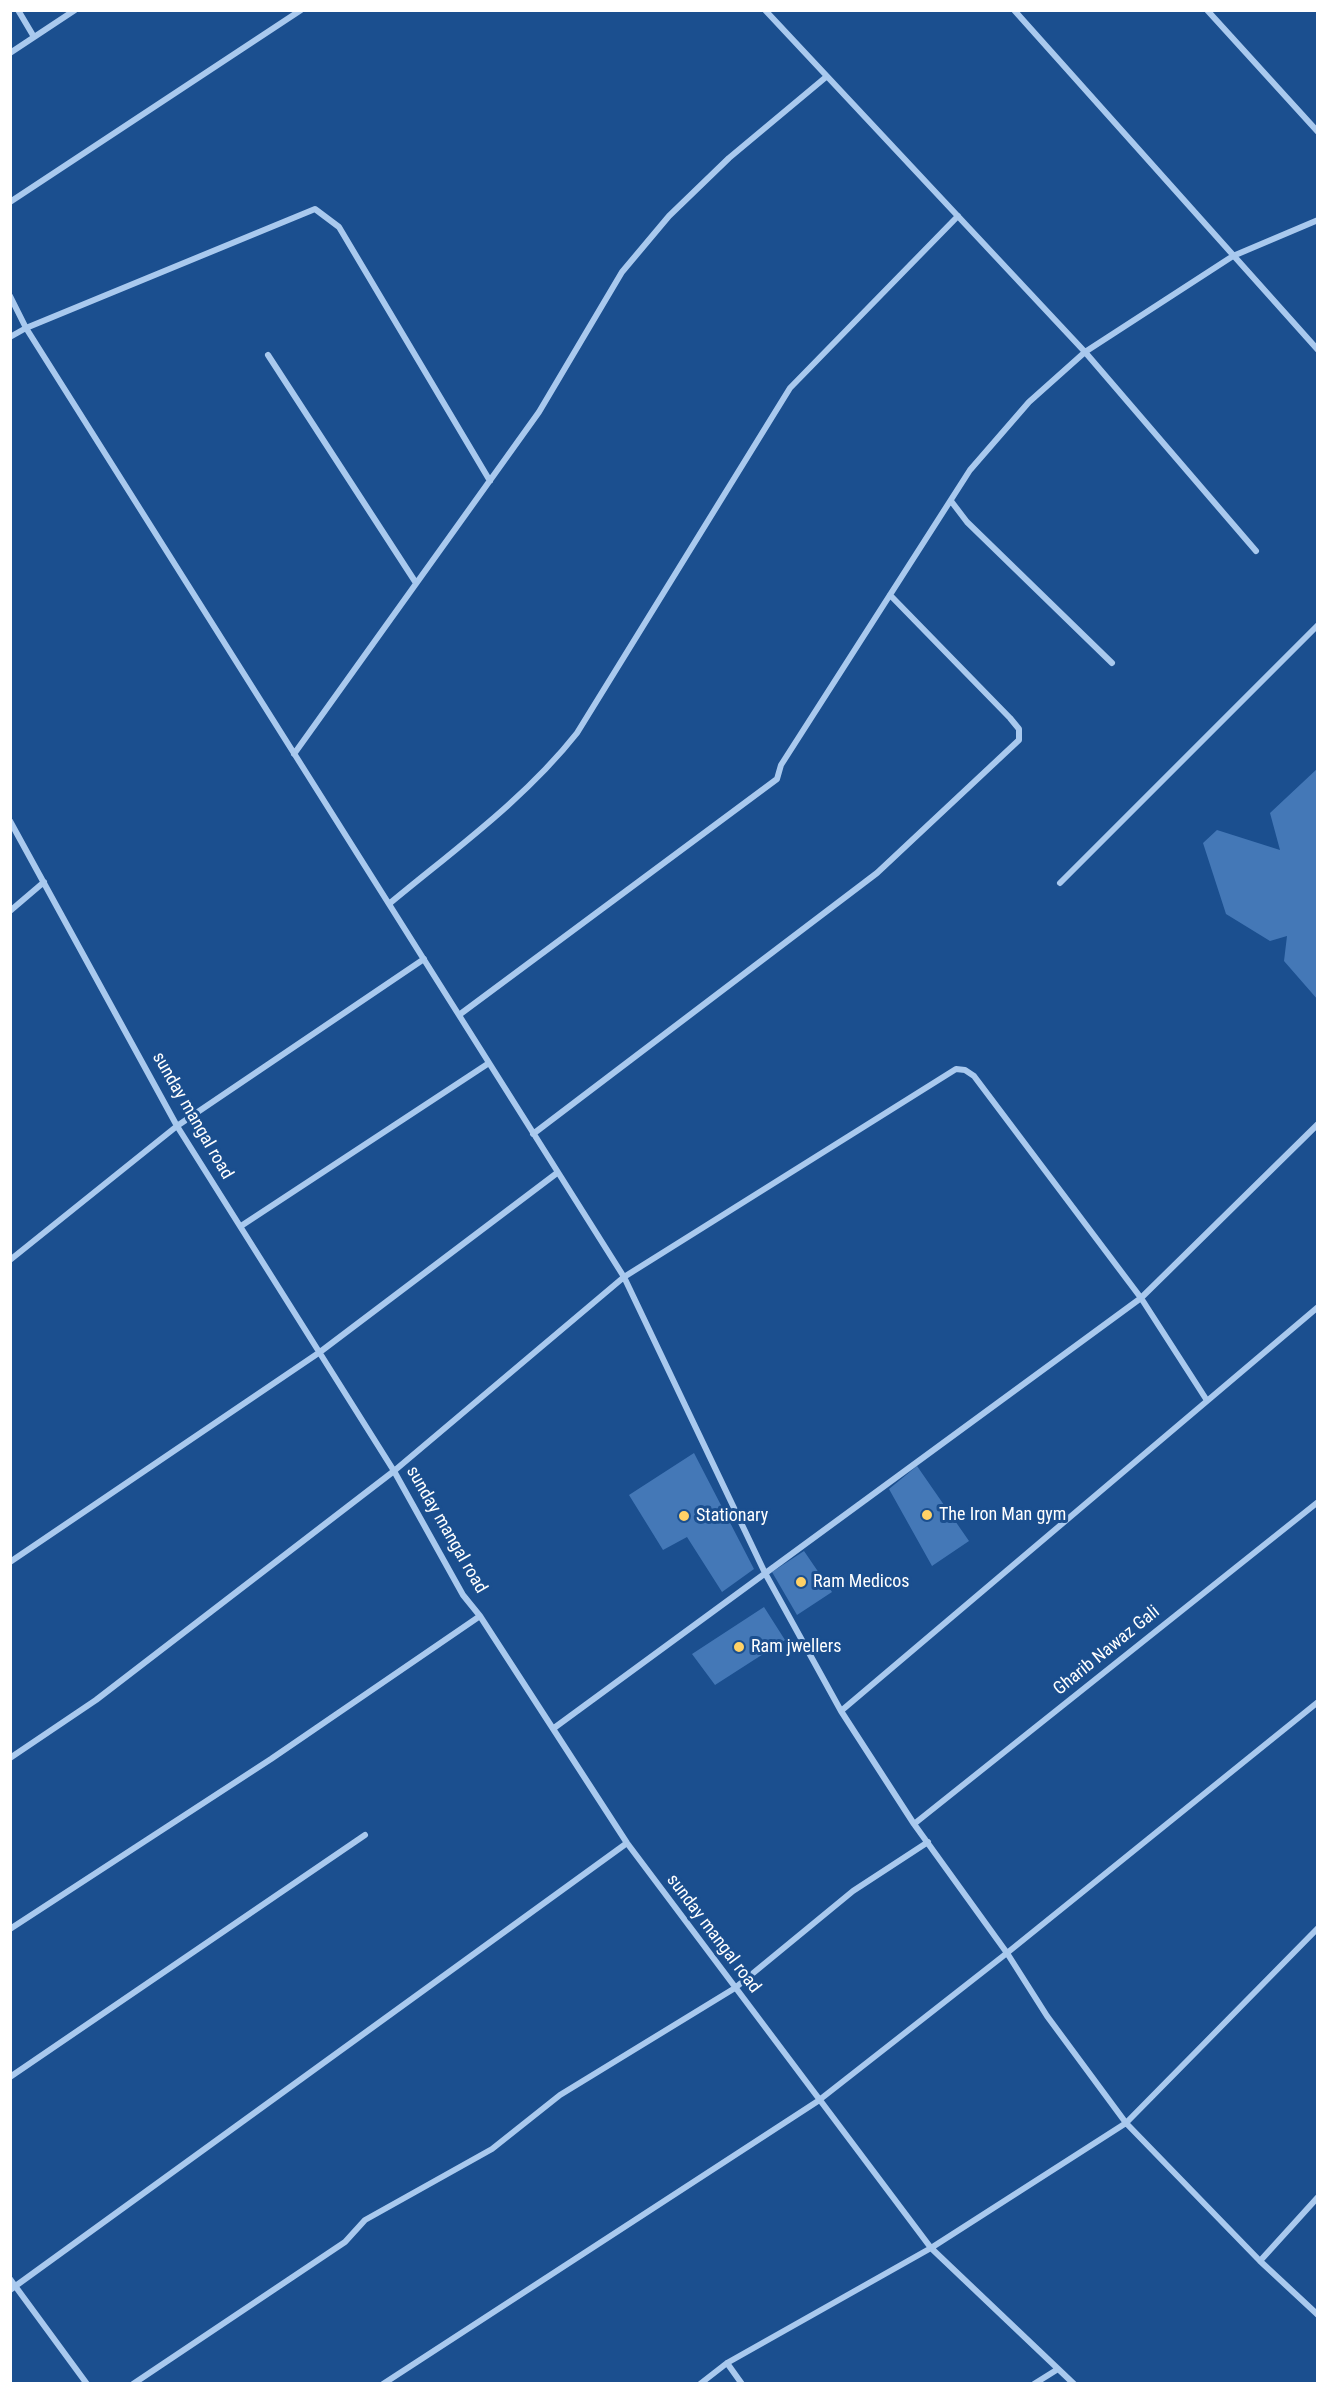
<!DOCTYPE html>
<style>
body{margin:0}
#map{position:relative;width:1328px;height:2394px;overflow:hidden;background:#1b4f8f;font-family:"Roboto Condensed",sans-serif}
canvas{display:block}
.frame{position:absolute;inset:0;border:12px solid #fff;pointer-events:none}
</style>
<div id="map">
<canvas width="1328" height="2394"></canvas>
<div class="frame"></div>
</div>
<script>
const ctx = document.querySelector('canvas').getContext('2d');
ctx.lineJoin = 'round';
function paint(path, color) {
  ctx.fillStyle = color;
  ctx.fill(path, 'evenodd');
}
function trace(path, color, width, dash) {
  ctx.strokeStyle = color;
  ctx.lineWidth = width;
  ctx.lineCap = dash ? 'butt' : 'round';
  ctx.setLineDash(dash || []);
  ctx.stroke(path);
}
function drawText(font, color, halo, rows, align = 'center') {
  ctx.font = font + ' "Roboto Condensed",sans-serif';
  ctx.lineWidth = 6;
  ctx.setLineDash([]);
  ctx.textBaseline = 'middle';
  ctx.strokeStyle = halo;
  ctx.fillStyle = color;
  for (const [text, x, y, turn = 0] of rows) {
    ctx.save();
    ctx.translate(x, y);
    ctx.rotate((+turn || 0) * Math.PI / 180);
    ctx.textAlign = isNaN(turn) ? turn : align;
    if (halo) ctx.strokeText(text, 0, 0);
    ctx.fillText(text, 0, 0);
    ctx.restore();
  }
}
paint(new Path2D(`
 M1318 768V1000L1284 961 1287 936 1270 941 1226 914 1203 843 1217 830 1280 850 1270 813Z
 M694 1453 754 1569 722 1592 687 1537 663 1550 629 1495Z
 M917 1466 969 1541 932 1566 889 1489Z
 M804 1551 832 1592 797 1615 772 1572Z
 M764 1607 785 1640 715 1685 692 1654Z`), '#4478b7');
trace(new Path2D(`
 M18 10 34 37
 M765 10 1085 352 1256 551
 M1014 10 1318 350
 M1207 10 1318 132
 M10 53 75 10
 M10 202 301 10
 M10 296 26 328 624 1277 765 1573 841 1711 914 1824 1007 1953 1047 2016 1126 2123 931 2248 1074 2384
 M10 337 26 328 315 209 339 227 490 481
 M268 355 416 583
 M951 501 967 522 1112 663
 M294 754 539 412 622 272 669 216 729 158 826 77
 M10 821 177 1126 394 1471 463 1595 480 1616 627 1843 931 2248 727 2363 700 2384
 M1060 883 1318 625
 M389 904C454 850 525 799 577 733L790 388 958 216
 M10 911 44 882
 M459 1015 777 779 781 765 970 470 1029 402 1085 352 1233 256 1318 220
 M533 1134 877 873 1019 740V729L1010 718 890 595
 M241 1226 489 1063
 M10 1260 177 1126 424 959
 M10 1562 320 1352 557 1173
 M841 1711 1318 1307
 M554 1728 1141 1298 1318 1124
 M10 1758 96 1700 394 1471 624 1277 956 1069 965 1070 974 1076 1141 1298 1206 1399
 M914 1824 1318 1502
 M1318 1928 1126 2123 1260 2261 1318 2315
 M10 1929 271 1759 480 1616
 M10 2077 365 1835
 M1260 2261 1318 2197
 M10 2279 87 2384
 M10 2290 627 1843
 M727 2363 742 2384
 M133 2384 345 2242 365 2220 492 2149 560 2095 735 1988 853 1891 928 1842
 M383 2384 818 2101 1007 1953 1318 1702
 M1034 2384 1058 2369`), '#a9c9ee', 6);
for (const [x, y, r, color] of [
 [927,1515,6,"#ffd166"],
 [684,1516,6,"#ffd166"],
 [801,1582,6,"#ffd166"],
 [739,1647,6,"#ffd166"]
]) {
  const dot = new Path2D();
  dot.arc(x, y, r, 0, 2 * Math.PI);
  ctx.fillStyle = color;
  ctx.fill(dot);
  trace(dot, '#1b4f8f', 2);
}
drawText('18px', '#fff', '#1b4f8f', [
 ["sunday mangal road",192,1116,60],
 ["sunday mangal road",446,1530,60],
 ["Gharib Nawaz Gali",1107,1651,-39],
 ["sunday mangal road",713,1934,53]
]);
drawText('18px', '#fff', '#1b4f8f', [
 ["The Iron Man gym",939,1515],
 ["Stationary",696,1516],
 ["Ram Medicos",813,1582],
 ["Ram jwellers",751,1647]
], 'left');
</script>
